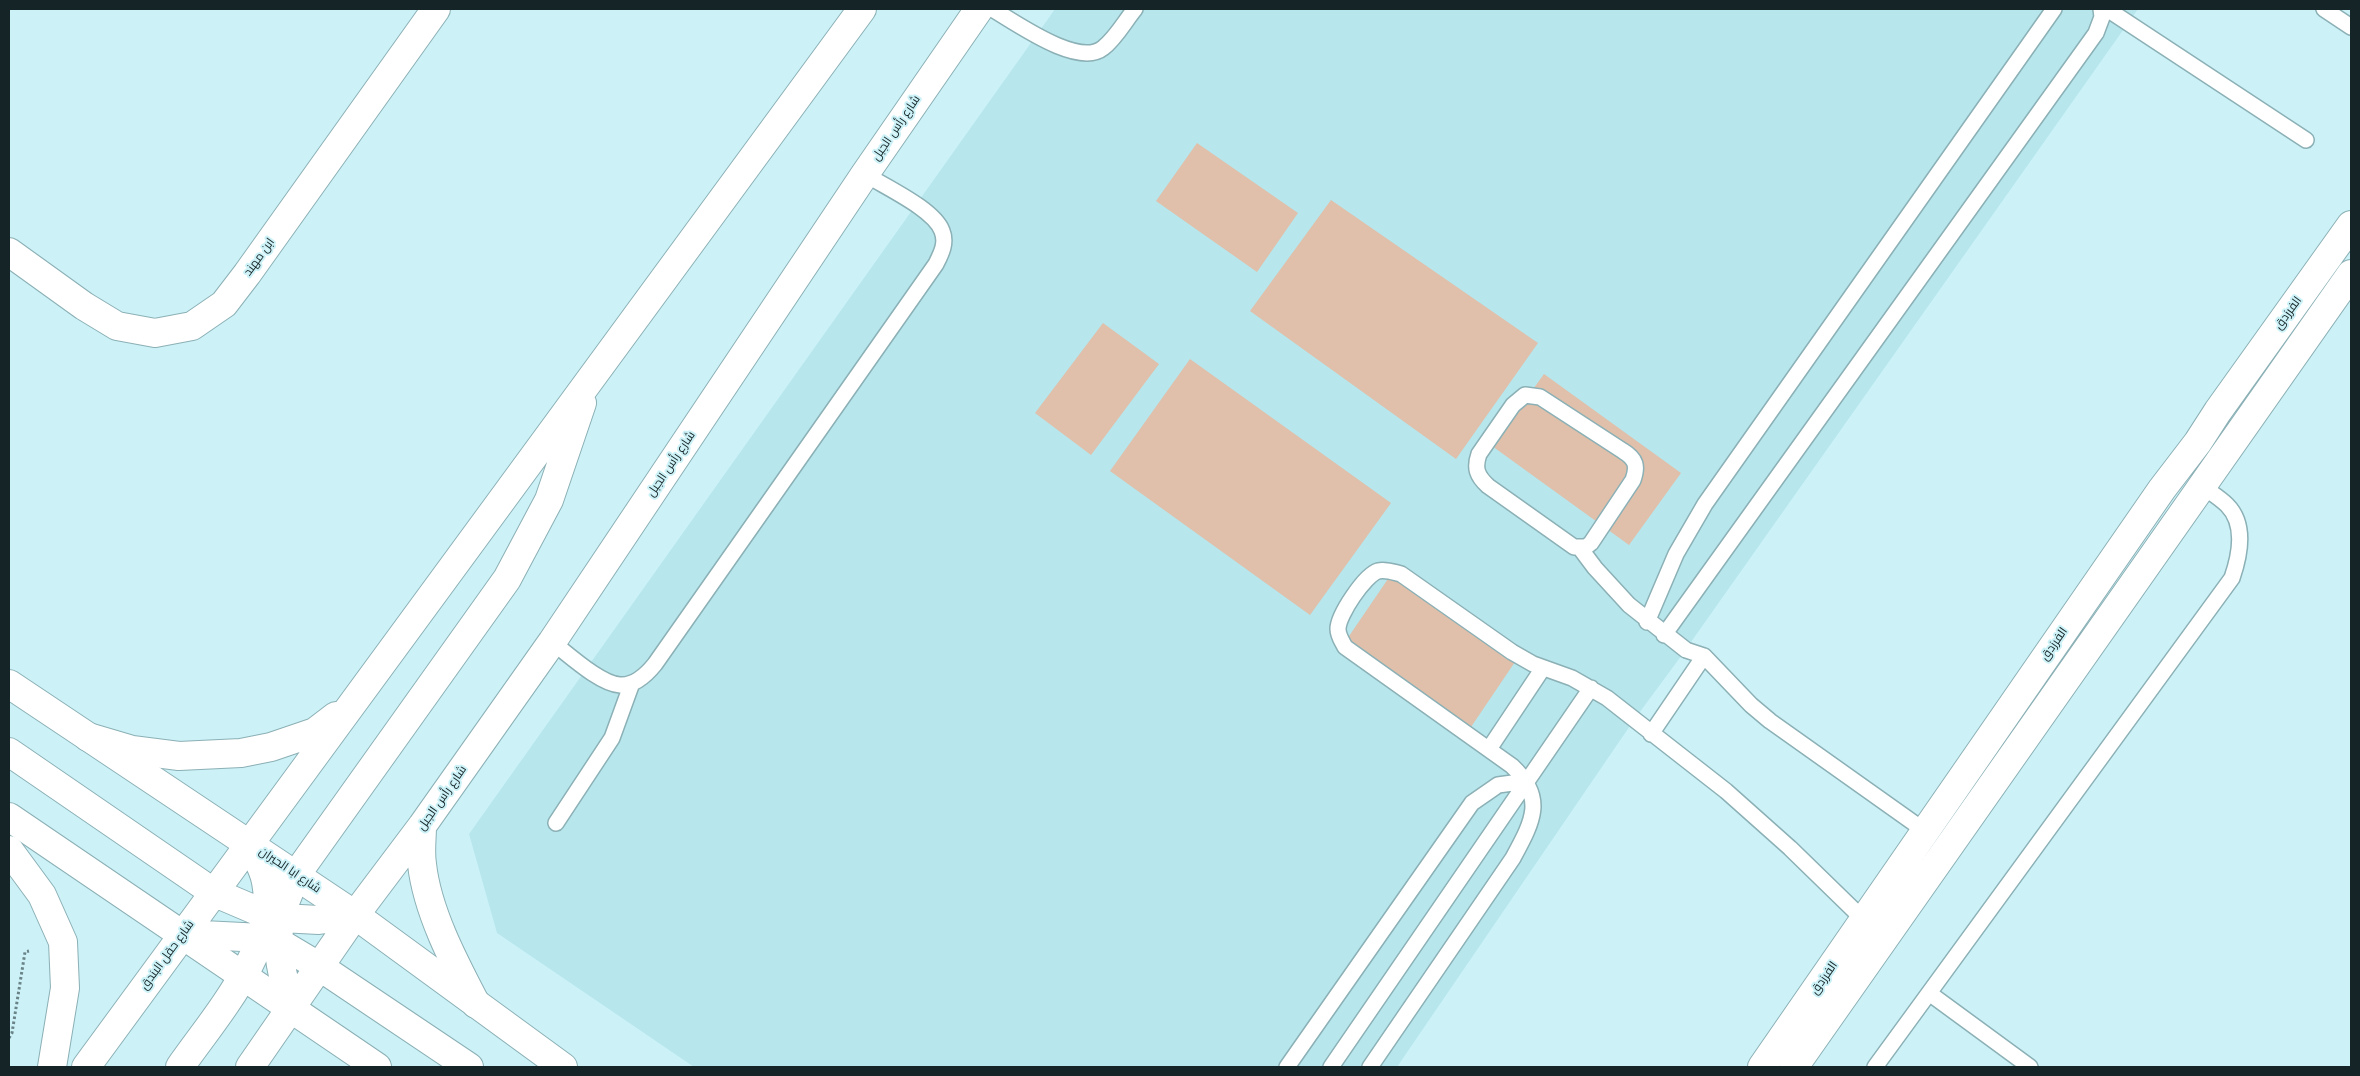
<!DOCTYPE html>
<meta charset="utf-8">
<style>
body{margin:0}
#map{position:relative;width:2360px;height:1076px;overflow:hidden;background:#ccf2f8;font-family:Raleway,sans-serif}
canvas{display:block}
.frame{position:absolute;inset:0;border:10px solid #152426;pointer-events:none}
</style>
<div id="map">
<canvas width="2360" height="1076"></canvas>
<div class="frame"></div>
</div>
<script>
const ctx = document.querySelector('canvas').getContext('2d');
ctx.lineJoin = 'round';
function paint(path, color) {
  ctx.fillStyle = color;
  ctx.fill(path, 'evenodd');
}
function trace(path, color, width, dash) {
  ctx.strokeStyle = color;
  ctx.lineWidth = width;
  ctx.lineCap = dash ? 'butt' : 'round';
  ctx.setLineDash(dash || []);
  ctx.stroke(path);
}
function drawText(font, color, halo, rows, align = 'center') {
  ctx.font = font + ' Raleway,Cairo,sans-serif';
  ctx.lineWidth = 4;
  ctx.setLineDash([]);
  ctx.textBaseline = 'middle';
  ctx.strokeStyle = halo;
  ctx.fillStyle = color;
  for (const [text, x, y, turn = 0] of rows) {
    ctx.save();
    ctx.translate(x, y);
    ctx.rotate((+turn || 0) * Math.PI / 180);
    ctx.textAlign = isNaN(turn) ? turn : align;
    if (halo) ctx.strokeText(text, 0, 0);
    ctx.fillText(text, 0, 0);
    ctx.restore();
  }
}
paint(new Path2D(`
 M1055 9H2138L1679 659 1634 720 1397 1067H694L497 933 469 834Z`), '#b7e6ed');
paint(new Path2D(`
 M1197 143 1298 213 1257 272 1156 201Z
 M1331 200 1538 343 1456 459 1250 311Z
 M1103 323 1159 364 1091 455 1035 413Z
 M1190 359 1391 503 1310 615 1110 471Z
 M1544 374 1681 473 1629 545 1492 446Z
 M1392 573 1517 659 1471 727 1345 642Z`), '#e0c0aa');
const service = new Path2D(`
 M992 9C1015 22 1078 68 1103 48 1116 38 1125 21 1135 9
 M2107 9 2306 140
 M2324 9 2351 27
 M1525 395 1540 397 1623 451C1636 459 1638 466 1633 480L1591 543 1586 547H1574L1488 486C1477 476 1474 468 1479 454L1513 405Z
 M1580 548 1595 568 1629 605 1686 650 1704 656 1751 705 1770 721 1925 831
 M1647 622 1676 554 1705 504 2054 9
 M1664 635 2096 33 2102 17 2101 9
 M552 642C568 654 600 684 620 685 635 686 647 674 655 664L936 264C941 254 947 243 942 231 934 209 885 187 865 174
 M1651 734 1704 656
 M1489 749 1543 668
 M556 823 612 738 632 683
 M1929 993 2030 1067
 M1287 1067 1472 803 1498 785 1527 781
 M1331 1067 1591 688
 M1370 1067 1513 858C1533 821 1546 798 1512 766L1345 647C1342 641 1338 636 1338 629 1338 615 1365 575 1378 571 1386 569 1393 572 1401 574L1512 652 1533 664 1572 678 1607 698 1726 791 1790 848 1864 920
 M1875 1067 2232 578C2240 555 2246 524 2227 505 2220 498 2210 492 2202 486`);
const minor = new Path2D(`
 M9 252 84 306 117 326 155 333 192 326 224 304 247 274 436 9
 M1762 1067 2162 489 2198 442 2218 411 2351 225
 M1794 1067 2351 274`);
const tertiary = new Path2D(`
 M9 684 355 915 563 1067
 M9 817 377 1067`);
const secondary = new Path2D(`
 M88 737 132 750 179 756 241 753 271 747 315 732 336 716
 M9 752 213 892 267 915 281 918 319 920 355 915
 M422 826C422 838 420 852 422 864 427 911 454 962 476 1004
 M9 850 42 895 63 942 65 988 52 1067
 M183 934 262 938 278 942 320 967 469 1067
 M292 1008C283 979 275 950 280 919 283 904 291 889 296 875L507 579 549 500 582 403
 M86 1067 862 9
 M180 1067C214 1018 279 946 266 882 264 869 255 855 250 843
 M250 1067 355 915 422 826 552 642 865 174 979 9`);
trace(service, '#8bb0b5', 18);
trace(minor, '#8bb0b5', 30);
trace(tertiary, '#8bb0b5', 30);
trace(secondary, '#8bb0b5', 30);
trace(new Path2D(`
 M9 1038 12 1033 25 952 29 951`), '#698387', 3, [2.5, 2.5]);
trace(service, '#fff', 15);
trace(minor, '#fff', 28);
trace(tertiary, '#fff', 28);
trace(secondary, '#fff', 28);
drawText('12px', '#152426', '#ccf2f8', [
 ["شارع رأس الجبل",896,128,-56],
 ["ابن مهند",259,257,-54],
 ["الفرزدق",2288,313,-54],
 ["شارع رأس الجبل",671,464,-56],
 ["الفرزدق",2054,644,-55],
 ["شارع رأس الجبل",442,798,-55],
 ["شارع ابا الحيران",290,870,34],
 ["شارع حقل البندق",167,955,-54],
 ["الفرزدق",1824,978,-55]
]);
</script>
